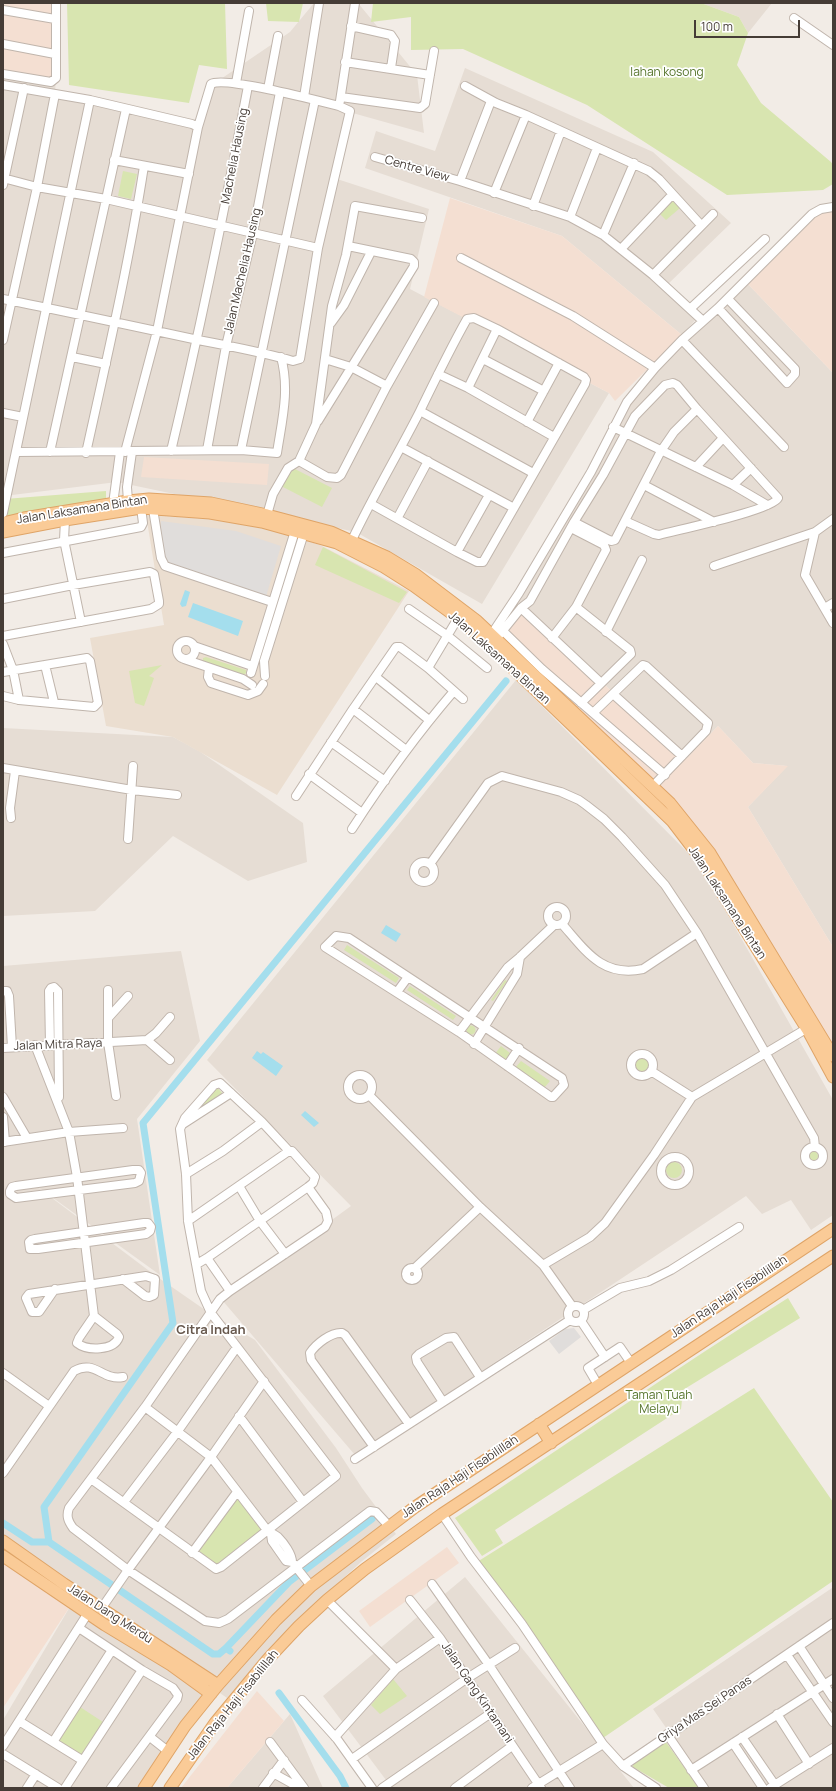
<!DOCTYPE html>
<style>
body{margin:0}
#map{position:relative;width:836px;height:1791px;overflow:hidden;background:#f2ece6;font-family:Manrope,sans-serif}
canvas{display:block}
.frame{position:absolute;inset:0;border:4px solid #453c36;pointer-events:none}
.scale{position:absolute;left:694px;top:20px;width:106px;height:18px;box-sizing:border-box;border:2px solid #453c36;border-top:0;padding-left:5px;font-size:12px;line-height:14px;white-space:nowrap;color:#453c36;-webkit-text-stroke:3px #fff;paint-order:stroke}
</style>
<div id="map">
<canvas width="836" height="1791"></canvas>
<div class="frame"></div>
<div class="scale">100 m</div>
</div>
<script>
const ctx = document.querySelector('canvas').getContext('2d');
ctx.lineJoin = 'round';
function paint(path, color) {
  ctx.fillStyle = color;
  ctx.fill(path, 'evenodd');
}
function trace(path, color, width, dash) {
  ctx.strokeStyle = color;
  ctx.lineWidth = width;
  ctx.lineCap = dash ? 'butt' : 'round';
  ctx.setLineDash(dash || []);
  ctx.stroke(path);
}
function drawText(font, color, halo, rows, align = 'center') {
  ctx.font = font + ' Manrope,sans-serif';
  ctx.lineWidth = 3.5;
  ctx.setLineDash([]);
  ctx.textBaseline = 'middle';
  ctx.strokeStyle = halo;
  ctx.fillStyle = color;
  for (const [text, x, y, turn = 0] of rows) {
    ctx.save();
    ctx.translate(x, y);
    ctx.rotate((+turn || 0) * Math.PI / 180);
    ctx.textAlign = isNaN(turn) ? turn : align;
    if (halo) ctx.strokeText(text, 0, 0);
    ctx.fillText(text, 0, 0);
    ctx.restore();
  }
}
paint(new Path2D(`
 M3 3H60L55 94 200 123 212 85 290 32 314 3H358L417 75 424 133 349 112 334 178 429 209 410 289 609 393 482 604 356 532 117 482 4 496 3 494Z
 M701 3H772L748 33 739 17Z
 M465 68 653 152 731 223 666 286 697 318 682 335 562 236 365 168 376 131 435 151Z
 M745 281 833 373V947L748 807 787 766 753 763 718 726 686 759 515 603 626 405 683 341Z
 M516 680 699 864 833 1100V1215L811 1230 791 1200 762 1214 746 1196 355 1455 222 1300 351 1206 207 1060Z
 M3 728 173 737 199 751 303 823 307 862 248 881 173 836 95 911 3 916Z
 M181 951 200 1041 137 1119 160 1275 24 1177 156 1276 208 1312 255 1340 336 1448 362 1488 396 1534 361 1562 293 1625 227 1698 3 1540V966Z
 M465 1577 634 1788H392L323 1696Z
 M832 1588 833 1788H708L653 1709Z
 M71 1605 206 1694 138 1788H3V1720Z
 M290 1714 323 1788H227Z`), '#e6ddd4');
paint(new Path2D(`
 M3 3H58L54 81 3 75Z
 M450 198 562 236 682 335 615 401 609 393 424 297Z
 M833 209V373L745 281 815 214Z
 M144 457 269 464 267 485 141 477Z
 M515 603 686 759 718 726 753 763 788 766 748 807 833 947V1047L687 825 488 636Z
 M447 1547 459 1563 370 1627 359 1611Z
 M3 1556 71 1605 3 1708Z
 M257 1691 284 1721 227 1788H181Z`), '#f4dfd2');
paint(new Path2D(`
 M146 515 209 519 274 530 320 545 409 591 277 795 173 737 106 726 90 638 164 625Z`), '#ebded0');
paint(new Path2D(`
 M67 3H225L227 69 199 65 189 103 69 85Z
 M266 3H303L299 22 268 21Z
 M373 3H701L739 17 748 33 737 65 761 103 831 162 833 165V184L823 190 727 195 587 105 463 49 411 50V17L371 22Z
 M123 171 137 174 131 199 118 196Z
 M672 200 680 208 666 220 659 213Z
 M293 468 332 488 322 507 281 486Z
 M106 491V507L3 518 5 499Z
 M323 547 407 592 399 603 315 565Z
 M206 657 246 670V673L244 675 203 661V658Z
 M162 665 149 676 154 678 144 706 135 703 129 671Z
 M347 945 399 978 396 983 344 950Z
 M505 980 507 981 493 1001 491 1000Z
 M410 986 456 1016 453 1020 407 990Z
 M466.5 1030a4.5 4.5 0 1 1 9 0a4.5 4.5 0 1 1-9 0Z
 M501 1046 510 1053 505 1061 495 1054Z
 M634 1065a8 8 0 1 1 16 0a8 8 0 1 1-16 0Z
 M521 1061 550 1081 544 1088 515 1068Z
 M215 1085 224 1095 186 1118Z
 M808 1156a5 5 0 1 1 10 0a5 5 0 1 1-10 0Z
 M666 1170a8 8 0 1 1 16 0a8 8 0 1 1-16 0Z
 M788 1298 800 1318 678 1393 682 1400 681 1409 495 1530 503 1543 482 1556 455 1518C566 1445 675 1369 788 1298Z
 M754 1388 833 1502V1581L600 1740 477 1562Z
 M240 1492 269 1530 220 1566 193 1553Z
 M393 1679 407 1696 380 1714 371 1705Z
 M77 1705 106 1724 82 1760 53 1742Z
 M666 1742 699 1788H669L633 1767V1764L639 1758Z`), '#d8e5b0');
paint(new Path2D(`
 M161 521 236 531 281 546 265 600 162 567Z
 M574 1328 581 1337 559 1354 549 1341 565 1329Z`), '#e0dddb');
paint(new Path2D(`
 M185 590 190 592 186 606 182 607 180 604Z
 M193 603 243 621 238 636 188 617Z
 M386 925 401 934 396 942 381 933Z
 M257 1051 261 1054 263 1052 283 1066 276 1076 252 1058Z
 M305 1111 319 1123 314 1127 301 1115Z`), '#a4deed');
trace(new Path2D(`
 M3 1523 32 1542H49L213 1654H219L226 1648
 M49 1542 44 1507 173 1323 143 1123 506 681
 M230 1651 226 1648 289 1582 372 1519
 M279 1693 340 1776 346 1788`), '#a4deed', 7);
const minor = new Path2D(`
 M3 10 55 19
 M794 18 833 45
 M351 26 391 35 395 41 391 68
 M3 44 55 54
 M345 62 430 75
 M3 74 51 82 56 78V3
 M236 83 249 11
 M3 85 90 100 192 124 198 127
 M465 86 496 103 526 115 649 171 659 179 701 225
 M268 89 278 36
 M304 97 319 3
 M341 97 420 108 425 104 434 51
 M340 101 355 3
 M375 157 460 181 570 217 603 235 653 275 703 321
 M114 160 189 174
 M3 178 37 187 106 199 318 248
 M460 181 491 101
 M3 185 24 88
 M494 193 526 115
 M533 206 561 131
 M570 217 597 148
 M603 235 634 163
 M621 249 672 195
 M461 258 573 316 655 368
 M653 275 713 214
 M3 299C68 312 133 326 198 340 230 346 262 352 293 361L300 359 318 248 350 111 339 106C319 101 225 76 211 84L198 127 157 331 125 452
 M691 308 765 239
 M718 308 787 383 795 374V369L728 299
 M331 323 344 305 371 252
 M3 340 37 187 55 94
 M682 340 784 447
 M72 357 106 364
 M325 359 351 367 387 386
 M483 359 544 391
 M438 374 468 388 554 437
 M468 388 497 329
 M420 411 533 473
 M3 413 23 417
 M318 421 414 266V262L411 259 348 246
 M527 422 559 363
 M613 427 733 485 767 505
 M401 447 514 508
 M207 450 226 346 253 233 280 92
 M241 450 315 100
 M171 451C200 330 225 208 248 86
 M16 452 241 450 277 453C282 420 290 390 281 357
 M50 452 126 109
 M86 453C107 358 129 263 144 166
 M299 461 327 477 337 478 341 475 387 386 434 303
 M696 467 723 438
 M644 485 714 522
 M733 485 751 468
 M128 501 127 487 132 452
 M113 504 120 452
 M153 509 161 558 165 566 272 602
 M3 513 90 100
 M267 515 273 494 288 468 299 461 316 424 332 306 346 255 355 206 422 218
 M398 517 428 461
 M65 520 64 540 81 622
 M574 522 611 541 615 540 661 451 674 432 697 409
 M815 532 805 575 833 623
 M352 540C373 496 398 454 420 411 435 380 450 349 467 319L474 318 497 329 584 377 586 380 585 384 483 562H477L457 552 371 504
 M457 552 489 495
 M3 553 141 527 143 523 141 508
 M714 566 815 532 833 519
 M3 599 73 585 150 572 154 574 159 601V604L151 609 3 636
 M576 607 630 650 631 654 581 703
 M521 608 601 683
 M825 608 833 603
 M409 609 448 636 487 668
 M503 631 542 669 665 775
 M606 632 642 560
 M491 635 519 593 591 472 627 402 655 368 682 340 718 308 812 214 821 209 833 207
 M552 638 576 607 606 550 604 545 571 528
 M496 639 521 608 530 601 574 522 603 475 635 416 665 385 673 383 677 385 697 409 778 498C773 510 677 530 659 535L654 534 625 521
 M177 650a9 9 0 1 1 18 0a9 9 0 1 1-18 0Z
 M3 644 13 670 19 700
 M194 646 252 666
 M184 659 243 679 252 685
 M45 665 54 702
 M209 668 208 677 211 683 248 695 258 691 263 684
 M428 668 458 618
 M3 672 87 658 90 661 98 703 94 707 19 700 3 696
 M251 673 295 531
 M265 676 264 661 304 533
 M376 677 429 720
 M613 694 682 756
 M353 709 406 750
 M593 713 643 665 646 666 708 723 706 731 653 786
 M331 742 385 781
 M3 768 132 790 177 795
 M309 774 362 813
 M296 796 353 709 396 647H400L428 668 463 699
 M11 818 10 808 15 771
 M352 829C383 781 417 734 454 691
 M128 839 133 766
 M414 872a10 10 0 1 1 20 0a10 10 0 1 1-20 0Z
 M430 864 488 783 502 776 561 792 579 800 586 805 604 819 622 837 665 885 697 933 814 1138 815 1147
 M548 916a9 9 0 1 1 18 0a9 9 0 1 1-18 0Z
 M562 924C585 950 602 978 643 969L697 933
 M336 936 349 938 562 1078 564 1085 553 1097H551L459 1032 325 947Z
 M108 990V1042L116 1096
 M3 991H7L9 996 12 1047
 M397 992 408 977
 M109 1017 128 996
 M459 1032 508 967 520 957 554 925
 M147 1040 170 1060
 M474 1044 517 974 520 957
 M35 1045 69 1132 77 1177 94 1316 79 1338 77 1343C87 1351 114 1351 119 1337L117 1334 94 1316
 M50 1045 49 991 51 988 54 987 58 991 59 1097
 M3 1048 147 1040 156 1033 170 1017
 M631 1065a11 11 0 1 1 22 0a11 11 0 1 1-22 0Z
 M507 1066 519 1048
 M651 1071 692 1097
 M348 1087a12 12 0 1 1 24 0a12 12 0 1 1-24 0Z
 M369 1095 480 1207 543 1265 572 1306
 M3 1097 27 1138
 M3 1117 5 1142
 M183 1124 231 1093
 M3 1142 69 1132 123 1128
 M805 1156a9 9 0 1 1 18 0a9 9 0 1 1-18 0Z
 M661 1171a14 14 0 1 1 28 0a14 14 0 1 1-28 0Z
 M133 1170H139L141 1173 139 1181 135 1183 16 1198 10 1194V1191L12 1187 16 1186Z
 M186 1174 223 1151 262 1122
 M239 1186 260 1221 285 1254
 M308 1187 326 1212 328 1221 325 1227 230 1291 220 1299 145 1407 69 1508C66 1516 68 1521 73 1528L128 1570 205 1621 219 1623 228 1619 370 1511 376 1512 389 1526
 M188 1221 289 1151
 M144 1223H148L151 1227 150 1231 146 1234 38 1249H30L29 1242 31 1240 35 1239Z
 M207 1258 230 1291
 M543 1265 590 1237 605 1223 654 1155 692 1097 811 1026
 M406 1274a6 6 0 1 1 12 0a6 6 0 1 1-12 0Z
 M415 1268 480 1207
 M55 1289 39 1312H32L26 1298 29 1294 146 1276 155 1279 154 1295 149 1297 145 1296 123 1279
 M568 1314a8 8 0 1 1 16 0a8 8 0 1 1-16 0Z
 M583 1310 620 1288 649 1281 671 1270 739 1227
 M581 1321 605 1357
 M3 1373 49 1406
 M598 1385 588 1368 620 1347 631 1363
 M443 1402 417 1362 416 1357 419 1354 446 1338 454 1337 480 1377
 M145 1407 211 1457 267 1530C271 1533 274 1534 278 1537 284 1543 292 1554 292 1562
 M239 1416 303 1502
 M374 1447 311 1360 310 1353C316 1344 331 1332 342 1333L345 1335 409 1424
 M355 1459 570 1320
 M3 1473 74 1371C95 1359 102 1381 123 1377
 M91 1479 216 1569 221 1567 336 1476 211 1313 201 1291 188 1221 186 1174 180 1129 185 1118 214 1085 220 1083 262 1122 289 1151H292L315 1177 313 1183 308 1187 207 1258 197 1264
 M124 1502 178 1431 237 1347
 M442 1514 471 1557 522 1624 603 1744 623 1766 656 1788
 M271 1534 272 1541 286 1561 292 1562 311 1586
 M192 1553 237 1492
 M432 1584 489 1665 570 1788
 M327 1600 396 1669
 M410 1600 440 1638 541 1788
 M101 1609 128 1570 211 1457 264 1381
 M79 1628 142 1670 173 1688 178 1695 177 1699 111 1788
 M799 1646 833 1698
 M787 1655 833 1722
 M302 1700 337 1739 372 1788
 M777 1714 809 1764
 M19 1721 82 1760
 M667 1734 704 1788
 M150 1737 169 1752
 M335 1737 396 1669 440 1638
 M742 1737 775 1785
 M53 1742 112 1650
 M270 1742 304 1788
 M733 1743 763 1788
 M3 1746 88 1613
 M3 1754 58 1788
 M352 1759 466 1679 515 1648
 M623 1766 833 1623
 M691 1770 833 1679
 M273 1773 300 1788
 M27 1788 36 1774
 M65 1788 142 1670
 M263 1788 284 1760
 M382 1788 491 1713
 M455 1788 512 1746
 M532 1788 603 1744
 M770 1788 833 1748`);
const major = new Path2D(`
 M3 523 24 518 128 501 149 499 211 503 267 515 331 532 387 557 415 574 477 621 670 803 710 853 833 1056
 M3 532 65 520 141 508 210 513 262 522 337 543 384 567 414 586 458 618 500 656 672 821 701 859 807 1029 833 1077
 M539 1424 551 1443
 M3 1541 64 1584 218 1685
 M3 1556 105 1625 171 1665 211 1694
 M144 1788 185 1726 218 1685 276 1620 311 1586 415 1507 833 1229
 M170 1788 215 1723 268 1659 299 1626 327 1600 365 1569 442 1514 833 1256`);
trace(minor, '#c0b5ac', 10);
trace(major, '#dfa467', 13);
trace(minor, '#fff', 8);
trace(major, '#facb97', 11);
drawText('12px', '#55742b', '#fff', [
 ["lahan kosong",667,73],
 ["Taman Tuah",659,1396],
 ["Melayu",659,1410]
]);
drawText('12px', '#453c36', '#fff', [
 ["Machelia Hausing",235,156,-79],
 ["Centre View",417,169,16],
 ["Jalan Machelia Hausing",243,271,-77],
 ["Jalan Laksamana Bintan",82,510,-9],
 ["Jalan Laksamana Bintan",499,658,42],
 ["Jalan Laksamana Bintan",727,903,57],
 ["Jalan Mitra Raya",58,1045,-2],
 ["Jalan Raja Haji Fisabilillah",729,1297,-34],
 ["Jalan Raja Haji Fisabilillah",460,1477,-34],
 ["Jalan Dang Merdu",110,1614,33],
 ["Jalan Gang Kintamani",477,1693,56],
 ["Jalan Raja Haji Fisabilillah",233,1705,-51],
 ["Griya Mas Sei.Panas",705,1710,-34]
]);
drawText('bold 13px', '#67584d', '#fff', [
 ["Citra Indah",211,1330]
]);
</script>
